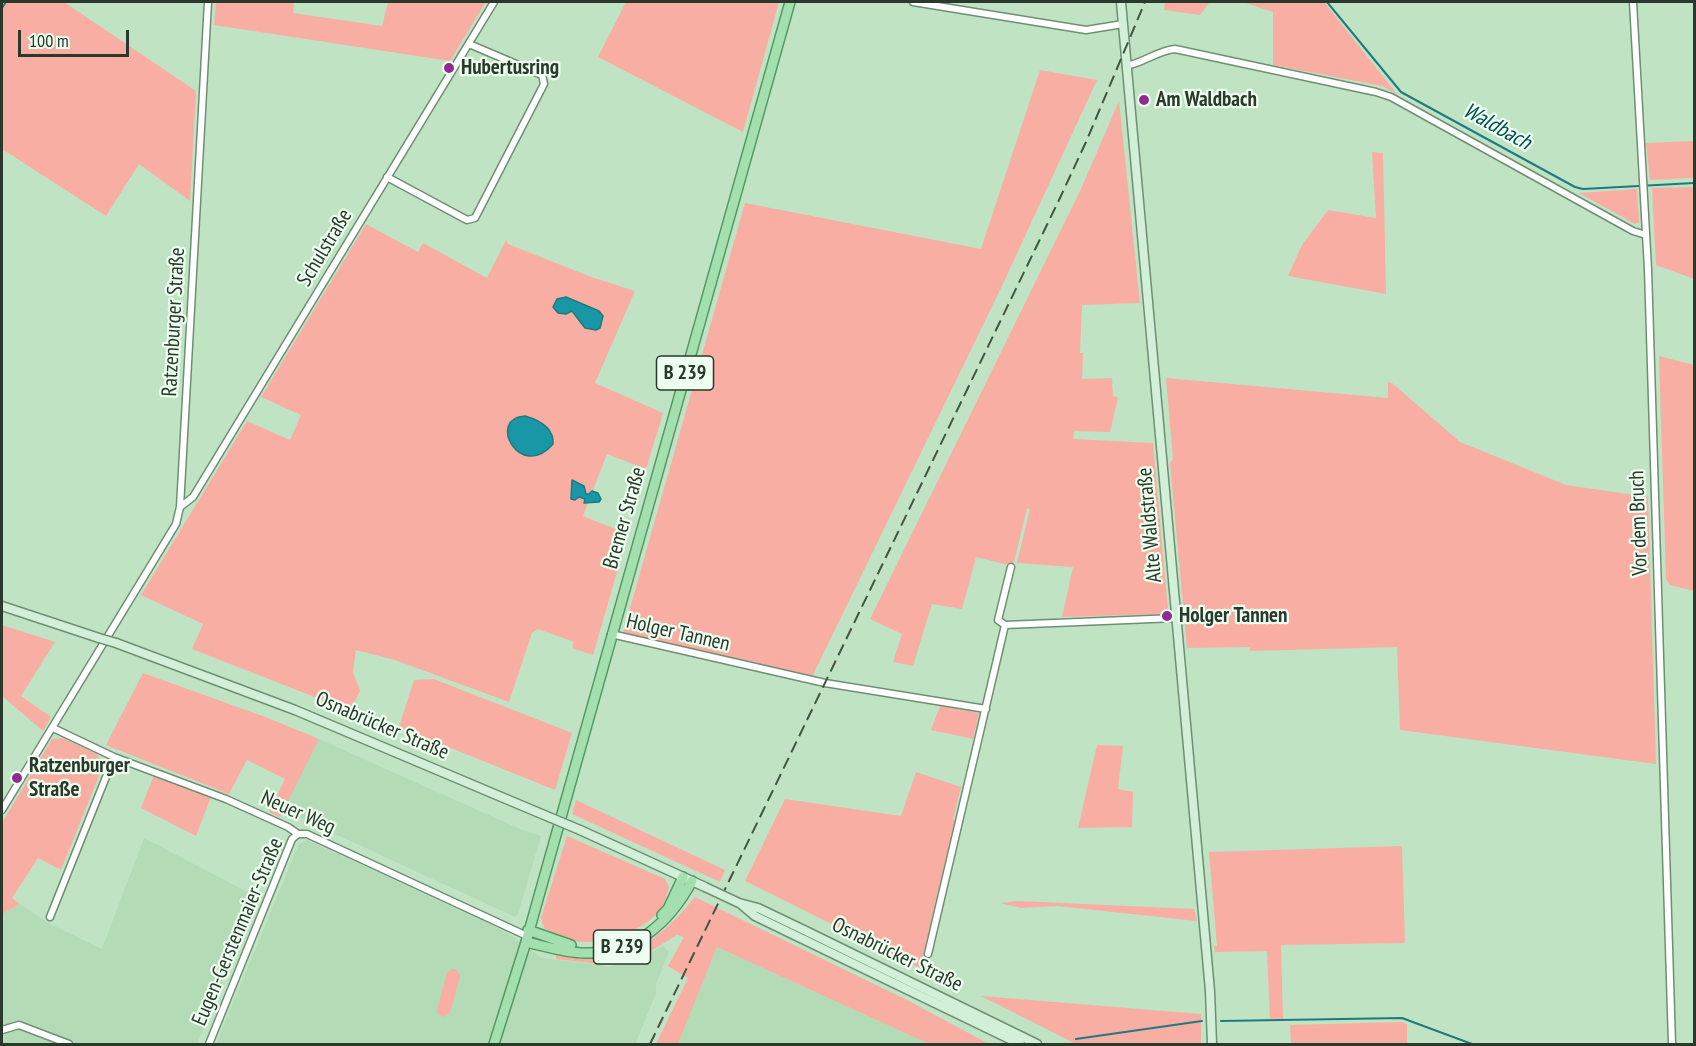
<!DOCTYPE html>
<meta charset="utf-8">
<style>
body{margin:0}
#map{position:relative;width:1696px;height:1046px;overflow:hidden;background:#c0e3c4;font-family:"PT Sans Narrow",sans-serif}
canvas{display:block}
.frame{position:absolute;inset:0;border:3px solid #2b382c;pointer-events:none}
.scale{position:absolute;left:18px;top:30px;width:111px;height:27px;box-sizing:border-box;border:3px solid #2b382c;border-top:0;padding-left:8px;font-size:18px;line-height:21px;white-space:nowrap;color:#2b382c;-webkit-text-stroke:4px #edffef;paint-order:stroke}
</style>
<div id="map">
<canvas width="1696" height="1046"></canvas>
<div class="frame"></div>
<div class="scale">100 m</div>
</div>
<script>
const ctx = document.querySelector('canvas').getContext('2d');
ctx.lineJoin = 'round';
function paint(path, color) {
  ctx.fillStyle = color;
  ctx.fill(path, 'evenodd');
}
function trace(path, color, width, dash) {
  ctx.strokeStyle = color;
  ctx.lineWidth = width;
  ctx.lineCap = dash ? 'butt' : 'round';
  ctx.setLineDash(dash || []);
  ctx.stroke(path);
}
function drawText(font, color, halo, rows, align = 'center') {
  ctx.font = font + ' "PT Sans Narrow",sans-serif';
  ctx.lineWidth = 4.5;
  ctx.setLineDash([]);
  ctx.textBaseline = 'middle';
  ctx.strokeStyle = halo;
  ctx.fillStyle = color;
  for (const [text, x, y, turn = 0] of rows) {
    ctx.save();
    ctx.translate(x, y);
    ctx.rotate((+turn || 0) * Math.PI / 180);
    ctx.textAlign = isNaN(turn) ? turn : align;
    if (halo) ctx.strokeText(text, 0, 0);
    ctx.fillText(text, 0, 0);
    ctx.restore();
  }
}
paint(new Path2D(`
 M319 739 520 829 541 836 518 914 515 917 283 810Z
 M144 838 257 897 197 1044H2V914L20 904 50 924 102 949Z
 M307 840 506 932 542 958 602 965 608 967 642 958 663 946 669 952 656 984V993L636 1042 639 1044H216L299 844Z
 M717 947 914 1037 929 1044H678Z`), '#b2dbb6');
paint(new Path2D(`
 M3 2H64L196 91 190 201 139 164 106 216 2 149Z
 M216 2H294L293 13 382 26 388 2H486L450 61 214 25Z
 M626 2H779L743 132 598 57Z
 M1165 2H1210L1200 15 1164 10Z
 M1243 2H1324L1397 94 1382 86 1273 65V12Z
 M1040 70 1097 80 1001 288 812 677 623 633 745 203 981 249Z
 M1119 101 1140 303 1082 305 1080 353H1083L1082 379 1112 378 1113 396 1118 397 1110 432 1074 431 1073 439 1153 443 1168 610 1164 614 1062 617 1073 567 1017 563 1030 509 1027 508 1013 566 976 557 962 609 932 604 913 666 893 662 902 634 870 619 1081 189Z
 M1694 141V178L1650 180 1646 143Z
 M1372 152 1383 153 1386 294 1288 276 1302 245 1328 210 1376 218Z
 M1694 187V279L1656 265 1652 188Z
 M1637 189 1639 222 1635 224 1579 193Z
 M366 224 418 252 423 243 487 278 506 240 508 244 591 277 635 291 595 383 663 413 646 469 607 454 583 516 628 534 593 655 572 648 574 642 538 629 532 633 509 702 395 660 356 650 353 672 360 691 350 711 192 649 203 624 141 595 247 421 290 440 301 415 261 397Z
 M1659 356 1694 365V591L1670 585 1666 579Z
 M1166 378 1388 398V382L1392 383 1460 442 1566 485 1648 497 1656 764 1400 730 1397 647 1250 651V647L1187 648 1170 463 1173 459Z
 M2 625 55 642 21 696 51 717 43 731 2 696Z
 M143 673 268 718 319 739 280 817 269 812 285 779 247 760 229 794 106 745Z
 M434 679 572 733 555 790 399 727 414 680Z
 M940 706 979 713 973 739 931 730Z
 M62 738 97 754 100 759 101 771 61 870 38 858 12 898 20 904 2 914V823L52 739Z
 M1097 745 1123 746 1118 789 1133 792 1132 827 1078 828Z
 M916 772 961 787 953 819 955 820 920 968 745 881 785 799 901 816Z
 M154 775 211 797 196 836 141 808Z
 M576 800 725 870 720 882 572 814Z
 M567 836 665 879 669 887C667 893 666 900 663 905 651 928 609 943 585 942 571 942 556 935 544 928L541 918Z
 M1402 846 1405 943 1281 945 1283 1019H1270L1267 951 1215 952 1214 946H1217L1209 852Z
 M695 897 909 1001 989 1044H929L717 947 678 1044H656L688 978 668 966 684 937 677 935 646 954 608 965 556 959V955C570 956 585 959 599 959 640 957 670 927 695 897Z
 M1018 901 1194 909 1197 921 1057 906 1021 908 1000 903Z
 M451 969H456L460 976 450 1013 443 1017 438 1014 437 1010 447 973Z
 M981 996 1201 1014V1044H1076Z
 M1402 1022 1407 1024V1044H1291L1290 1025Z`), '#f9aea3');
const water = new Path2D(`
 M566 297 599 311 603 316 600 328 596 330 585 328 572 311 566 314 558 313 553 307 557 299Z
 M525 416C539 420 554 428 553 444 520 482 486 418 525 416Z
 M572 480 584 486 586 494H589L592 491 598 493 601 499 599 502 584 503 585 499 579 497 575 500 571 499Z`);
paint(water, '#1897a6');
trace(water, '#1e7a81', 1.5);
trace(new Path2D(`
 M1327 2 1401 92 1575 187 1583 189 1694 183
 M2 8 6 2
 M1221 1021 1402 1018 1472 1044
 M1076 1039 1202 1021`), '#1e7a81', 2);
const street = new Path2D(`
 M913 2 1086 30 1123 24
 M1633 2 1648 269 1672 1044
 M1126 66C1143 63 1159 50 1175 49L1376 92 1391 97 1633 231 1646 235
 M387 177 467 220 475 218 544 84 542 75 469 44
 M180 507 193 497 494 2
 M1005 625 1176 618
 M611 634 825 683 986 709
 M53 728 114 757 226 799 288 827 298 834H307L527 936
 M2 810 176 524 180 507 208 2
 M50 917 114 757
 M928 954 1005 625 998 620 1011 567
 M2 1030 19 1025 69 1044
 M209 1044 292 839 298 834`);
const secondary = new Path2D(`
 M1121 2 1210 991 1212 1044
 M2 606 99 638
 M116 643 295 710 537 812
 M580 830 705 887
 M739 903 758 908 806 931 1037 1044
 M742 905 755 916 1020 1044`);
const primary = new Path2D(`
 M662 915 668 909 683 877
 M528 930 571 945
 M526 942C544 946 566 953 585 953 634 955 670 922 692 881
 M494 1044 526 942 790 2`);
trace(street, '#6f8f73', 9);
trace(secondary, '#6f8f73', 11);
trace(primary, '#52985f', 12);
trace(street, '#fff', 6);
trace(secondary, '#d1f0d7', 8);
trace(primary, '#a4e0af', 9);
trace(new Path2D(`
 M650 1044 1059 200 1086 142 1145 2`), '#435445', 2, [12, 6]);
const secondaryBridge = new Path2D(`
 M99 638 116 643
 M537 812 580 830
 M705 887 739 903`);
trace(secondaryBridge, '#6f8f73', 11, []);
trace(secondaryBridge, '#d1f0d7', 8);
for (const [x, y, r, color] of [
 [449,68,6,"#912b91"],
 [1144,100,6,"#912b91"],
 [1167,616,6,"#912b91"],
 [17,778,6,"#912b91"]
]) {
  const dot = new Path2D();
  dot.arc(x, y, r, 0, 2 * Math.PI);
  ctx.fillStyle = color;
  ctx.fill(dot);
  trace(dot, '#edffef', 2);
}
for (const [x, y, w] of [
 [685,373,57],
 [622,947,57]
]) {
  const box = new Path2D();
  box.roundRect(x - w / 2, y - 17, w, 34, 4.5);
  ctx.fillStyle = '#edffef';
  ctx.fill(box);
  trace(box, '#2b382c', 1.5);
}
drawText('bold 20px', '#2b382c', null, [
 ["B 239",685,373],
 ["B 239",622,947]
]);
drawText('bold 21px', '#2b382c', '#edffef', [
 ["Hubertusring",461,68],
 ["Am Waldbach",1156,100],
 ["Holger Tannen",1179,616],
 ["Ratzenburger",29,766],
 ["Straße",29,790]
], 'left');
drawText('21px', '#2b382c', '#edffef', [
 ["Schulstraße",325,248,-59],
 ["Ratzenburger Straße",174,322,-87],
 ["Bremer Straße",625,518,-74],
 ["Vor dem Bruch",1639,523,-92],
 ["Alte Waldstraße",1150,525,-95],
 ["Holger Tannen",678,633,13],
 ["Osnabrücker Straße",382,726,23],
 ["Neuer Weg",298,813,24],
 ["Eugen-Gerstenmaier-Straße",238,932,-67],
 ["Osnabrücker Straße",897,955,26]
]);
drawText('italic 22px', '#044b53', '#edffef', [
 ["Waldbach",1497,127,29]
]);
</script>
